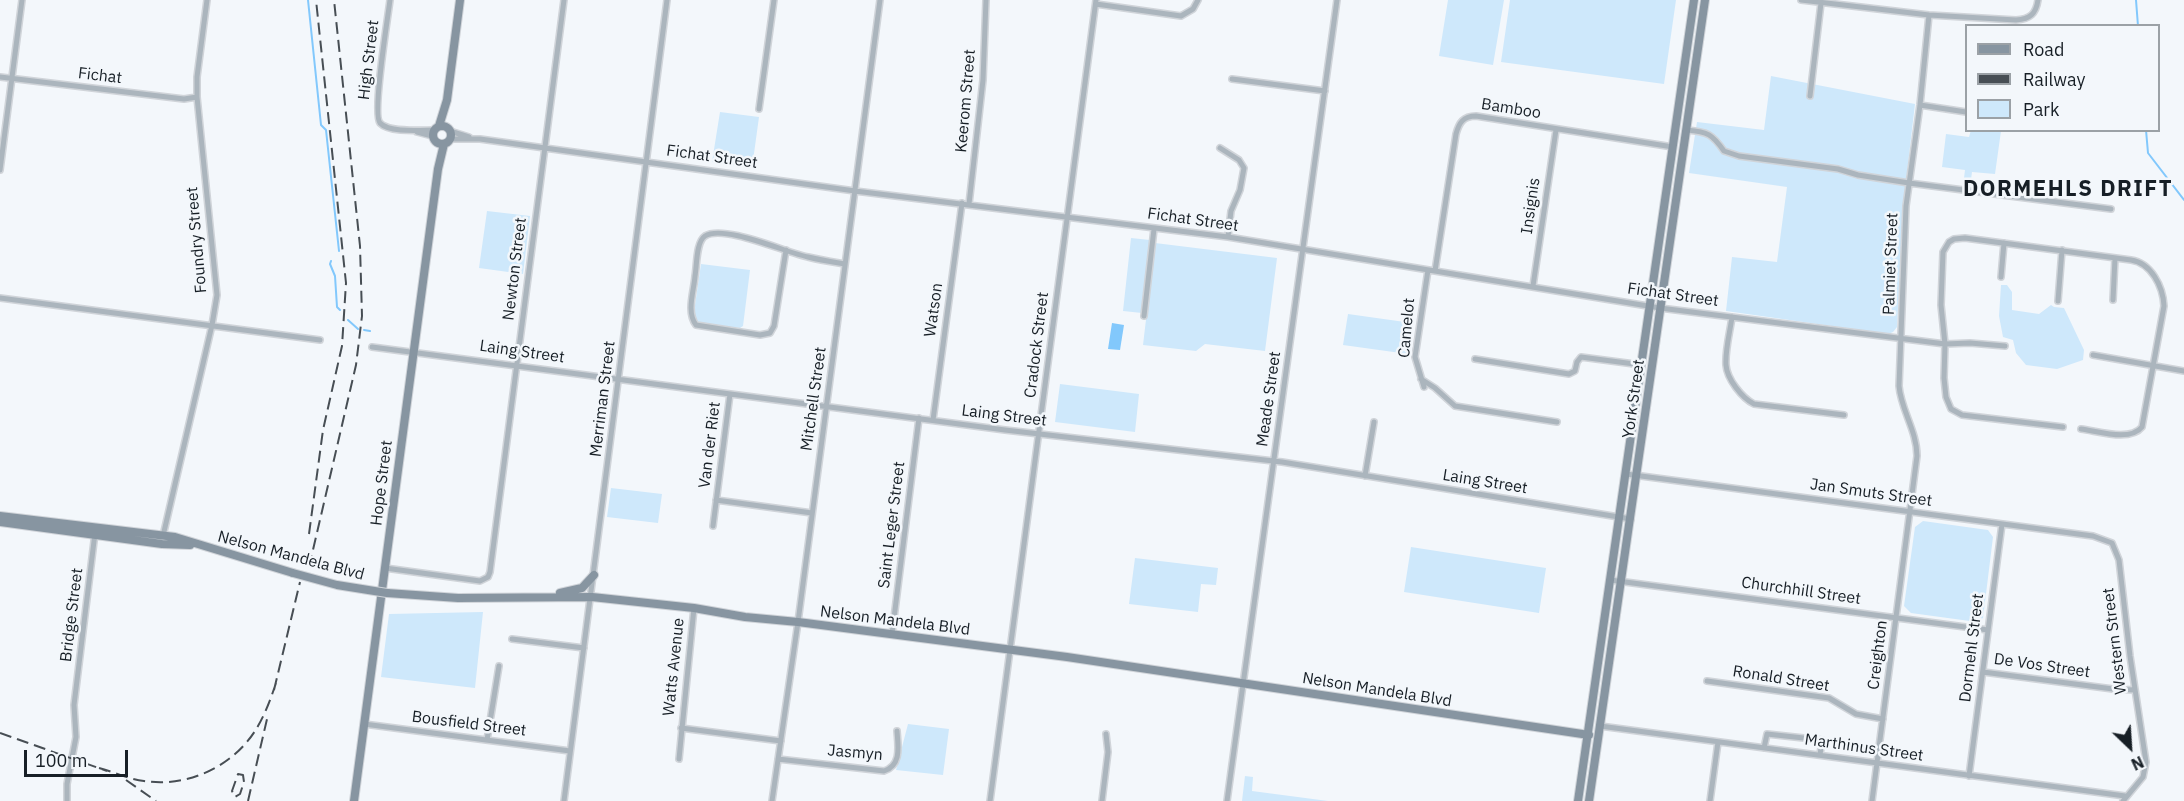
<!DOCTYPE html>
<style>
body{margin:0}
#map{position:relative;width:2184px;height:801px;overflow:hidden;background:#f3f7fb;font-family:"IBM Plex Sans",sans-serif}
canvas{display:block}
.legend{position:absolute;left:1965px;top:24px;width:195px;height:108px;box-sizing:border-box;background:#f3f7fb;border:2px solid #9ba1a6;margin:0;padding:8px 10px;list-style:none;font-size:18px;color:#171f26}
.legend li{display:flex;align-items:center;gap:12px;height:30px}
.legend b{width:30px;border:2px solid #9ba1a6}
.north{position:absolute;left:2100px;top:717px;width:60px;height:60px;-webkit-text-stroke:4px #f3f7fb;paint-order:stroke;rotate:155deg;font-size:16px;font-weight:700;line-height:24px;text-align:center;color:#171f26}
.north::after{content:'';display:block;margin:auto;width:21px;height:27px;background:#171f26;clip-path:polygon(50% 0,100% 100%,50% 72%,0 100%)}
.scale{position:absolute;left:24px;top:750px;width:104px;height:27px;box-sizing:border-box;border:3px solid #171f26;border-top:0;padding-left:8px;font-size:18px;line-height:21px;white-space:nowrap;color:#171f26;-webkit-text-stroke:4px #f3f7fb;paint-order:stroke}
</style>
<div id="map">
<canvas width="2184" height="801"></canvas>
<ul class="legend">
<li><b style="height:8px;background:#8795a1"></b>Road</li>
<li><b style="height:8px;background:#474e54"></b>Railway</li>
<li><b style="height:16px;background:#cee8fb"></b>Park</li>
</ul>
<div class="north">N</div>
<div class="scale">100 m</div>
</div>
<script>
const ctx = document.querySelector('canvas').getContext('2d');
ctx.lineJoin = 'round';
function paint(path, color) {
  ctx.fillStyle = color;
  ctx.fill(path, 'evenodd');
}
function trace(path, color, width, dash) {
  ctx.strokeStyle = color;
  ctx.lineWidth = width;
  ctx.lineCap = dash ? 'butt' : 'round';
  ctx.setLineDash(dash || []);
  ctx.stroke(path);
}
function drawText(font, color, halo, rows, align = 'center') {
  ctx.font = font + ' "IBM Plex Sans",sans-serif';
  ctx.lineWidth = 5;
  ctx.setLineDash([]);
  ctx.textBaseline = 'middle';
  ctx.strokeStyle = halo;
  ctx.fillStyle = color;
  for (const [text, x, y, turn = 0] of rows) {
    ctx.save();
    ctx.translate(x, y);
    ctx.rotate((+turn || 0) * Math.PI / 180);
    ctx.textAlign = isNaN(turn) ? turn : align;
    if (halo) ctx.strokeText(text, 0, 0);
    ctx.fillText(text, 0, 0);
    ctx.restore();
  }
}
paint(new Path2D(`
 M1448 0H1504L1493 65 1439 56Z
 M1510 0H1676L1664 84 1501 62Z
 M1771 76 1915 104 1903 206 1897 327 1893 332 1888 334 1726 311 1732 257 1777 262 1787 187 1689 173 1697 122 1764 130Z
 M720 112 759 117 752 168 712 162Z
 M1971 130 2001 131 1995 174 1972 172 1970 187 1963 186 1965 170 1942 167 1946 134 1969 137Z
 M487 211 530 216 523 274 479 268Z
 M1131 238 1150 240 1142 313 1123 311Z
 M1155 243 1277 258 1265 351 1205 344 1196 351 1143 345Z
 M701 264 750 270 743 326 740 328 701 324 697 321 694 312Z
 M2001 285H2007L2012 292V310L2039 314 2051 305 2054 307 2064 308 2084 350 2083 360 2057 369 2026 365 2016 353 2013 340 2003 337 1999 316Z
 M1348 314 1412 323 1408 354 1343 345Z
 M1060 384 1139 394 1135 432 1055 422Z
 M611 488 662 494 658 523 607 517Z
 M1923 521 1988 530 1993 537 1983 618 1977 622 1911 613 1904 606 1915 527Z
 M1411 547 1546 568 1539 613 1404 592Z
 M1135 558 1218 568 1216 585 1201 584 1198 612 1129 604Z
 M483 612 475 688 381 677 389 614Z
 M908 724 949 729 943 775 896 770Z
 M1245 776 1253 777 1252 791 1328 801H1242Z`), '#cee8fb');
paint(new Path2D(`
 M1112 323 1124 325 1120 350 1108 349Z`), '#82c8fc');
trace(new Path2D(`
 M308 0 321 125 326 130 339 251
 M2136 0 2138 26
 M2146 130 2148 153 2184 200
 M331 261 330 264 335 276 337 307 340 310
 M348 320 358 329
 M364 330 370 331`), '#82c8fc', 2);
const street = new Path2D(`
 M390 0C388 17 372 114 380 123 389 133 422 130 434 130
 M1801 0 1929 15 2016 20C2030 19 2036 14 2038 0
 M1096 4 1181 16 1193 9 1198 0
 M0 77 184 99 197 97
 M1232 79 1325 91
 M1810 96 1821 3
 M1920 105 1966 112
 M759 109 774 0
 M1687 130C1708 132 1712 134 1724 151L1739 156 1838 169 1858 175 1909 183 2111 209
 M450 131 469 137
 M417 132 432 136
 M450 139H480L855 191 1228 237 1660 308 1945 344 1970 343 2005 346
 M1220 148 1239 160 1244 168 1240 190 1231 211 1228 237
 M0 170 22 0
 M969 204 983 80 986 0
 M786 250 774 326 770 333 760 335 696 325C686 312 694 291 695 276 697 265 696 242 705 236 724 224 787 253 808 257 820 260 833 262 845 264
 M1435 271 1456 134C1459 123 1463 116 1476 116L1673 147
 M2001 277 2004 243
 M1533 286 1556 130
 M0 298 320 340
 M2113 300 2115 258
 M2058 301 2062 250
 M1144 316 1154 229
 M1732 317C1730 332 1725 350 1726 365 1727 379 1742 398 1754 404L1844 415
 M372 347 1005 430 1282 462 1631 519
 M2093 355 2184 371
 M1475 359 1569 374 1575 371 1577 362 1581 357 1642 365
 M1421 379 1435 388 1455 406 1557 422
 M1424 387 1415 357 1428 270
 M933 420 962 203
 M2063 427 1962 415 1951 409 1946 397 1944 378 1945 344 1941 305 1943 252 1949 242 1954 239 1965 238 2131 260C2151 263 2163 286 2164 306L2142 427C2130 442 2098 431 2081 429
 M1626 474 2093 536 2112 543 2119 560 2130 656 2146 762 2143 777 2123 801
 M1365 476 1374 422
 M716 500 812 513
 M713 526 730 394
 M163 536 212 325 217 295 197 97V77L207 0
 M385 568 480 581 488 577 490 572 564 0
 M1610 580 1988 630
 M892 634 919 418
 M512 639 584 648
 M1983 672 2113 689 2135 690
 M1707 681 1829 698 1856 714 1883 719
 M364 724 570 751
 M1600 726 2125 796
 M681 728 781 741
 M487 740 499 666
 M1764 748 1767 734 1822 740 1820 755
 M679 759 694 608
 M778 759 884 771C902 765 898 746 897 731
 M1969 776 2002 524
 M67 801V784L76 737 74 705 95 533
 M564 801 667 0
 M772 801 798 622 880 0
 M990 801 1096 0
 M1102 801 1108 752 1106 734
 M1227 801 1337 0
 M1710 801 1718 742
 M1872 801 1917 456C1917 431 1901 410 1899 386L1906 206 1920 105 1929 15`);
const secondary = new Path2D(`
 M433 135a9 9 0 1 1 18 0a9 9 0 1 1-18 0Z
 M439 126 447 100 460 0
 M0 516 175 537 293 573
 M0 522 162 544 190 545
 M387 593 458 598 592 597 694 608 745 617 798 622 1067 657 1589 735
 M560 593 582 588 594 575
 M354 801 438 169 444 144
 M1578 801 1694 0
 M1589 801 1705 0`);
trace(street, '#d0d4d9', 8);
trace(secondary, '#d0d4d9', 10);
trace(street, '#abb5bd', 5);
trace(secondary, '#8795a1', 8);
trace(new Path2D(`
 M309 534 323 430 342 346 346 283 316 0
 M309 567 356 365 362 316 360 246 334 0
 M274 690 300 582
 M0 733 107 771
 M99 768C114 772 128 779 144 781 189 788 236 765 258 726 266 712 271 698 276 683
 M238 774 243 775 244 782 240 794 235 797 232 791Z
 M126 780 156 801
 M248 801 267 719`), '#474e54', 2, [12, 6]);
const secondaryBridge = new Path2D(`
 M293 573 337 585 387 593`);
trace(secondaryBridge, '#d0d4d9', 10, []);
trace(secondaryBridge, '#8795a1', 8);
drawText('16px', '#171f26', '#f3f7fb', [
 ["High Street",369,60,-83],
 ["Fichat",100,76,7],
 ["Keerom Street",966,101,-85],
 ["Bamboo",1511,109,9],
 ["Fichat Street",712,157,8],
 ["Insignis",1531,206,-82],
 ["Fichat Street",1193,220,8],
 ["Foundry Street",197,240,-95],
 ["Palmiet Street",1891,264,-88],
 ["Newton Street",515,269,-83],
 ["Fichat Street",1673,295,8],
 ["Watson",934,310,-82],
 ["Camelot",1407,328,-85],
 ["Cradock Street",1037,345,-83],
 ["Laing Street",522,352,8],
 ["Merriman Street",603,399,-83],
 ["Mitchell Street",814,399,-82],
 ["Meade Street",1269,399,-82],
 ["York Street",1634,399,-82],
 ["Laing Street",1004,416,7],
 ["Van der Riet",710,445,-83],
 ["Laing Street",1485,482,9],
 ["Hope Street",382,483,-83],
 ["Jan Smuts Street",1871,493,8],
 ["Saint Leger Street",892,525,-83],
 ["Nelson Mandela Blvd",291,556,15],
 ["Churchhill Street",1801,591,8],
 ["Bridge Street",72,615,-83],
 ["Nelson Mandela Blvd",895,621,7],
 ["Western Street",2115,641,-97],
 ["Dormehl Street",1972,648,-83],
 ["Creighton",1878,655,-83],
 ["De Vos Street",2042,666,8],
 ["Watts Avenue",674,667,-84],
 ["Ronald Street",1781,679,9],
 ["Nelson Mandela Blvd",1377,690,9],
 ["Bousfield Street",469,724,7],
 ["Marthinus Street",1864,748,8],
 ["Jasmyn",855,753,5]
]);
ctx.letterSpacing = '1.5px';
drawText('bold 22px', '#171f26', '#f3f7fb', [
 ["DORMEHLS DRIFT",2068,190]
]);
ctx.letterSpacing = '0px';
</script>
